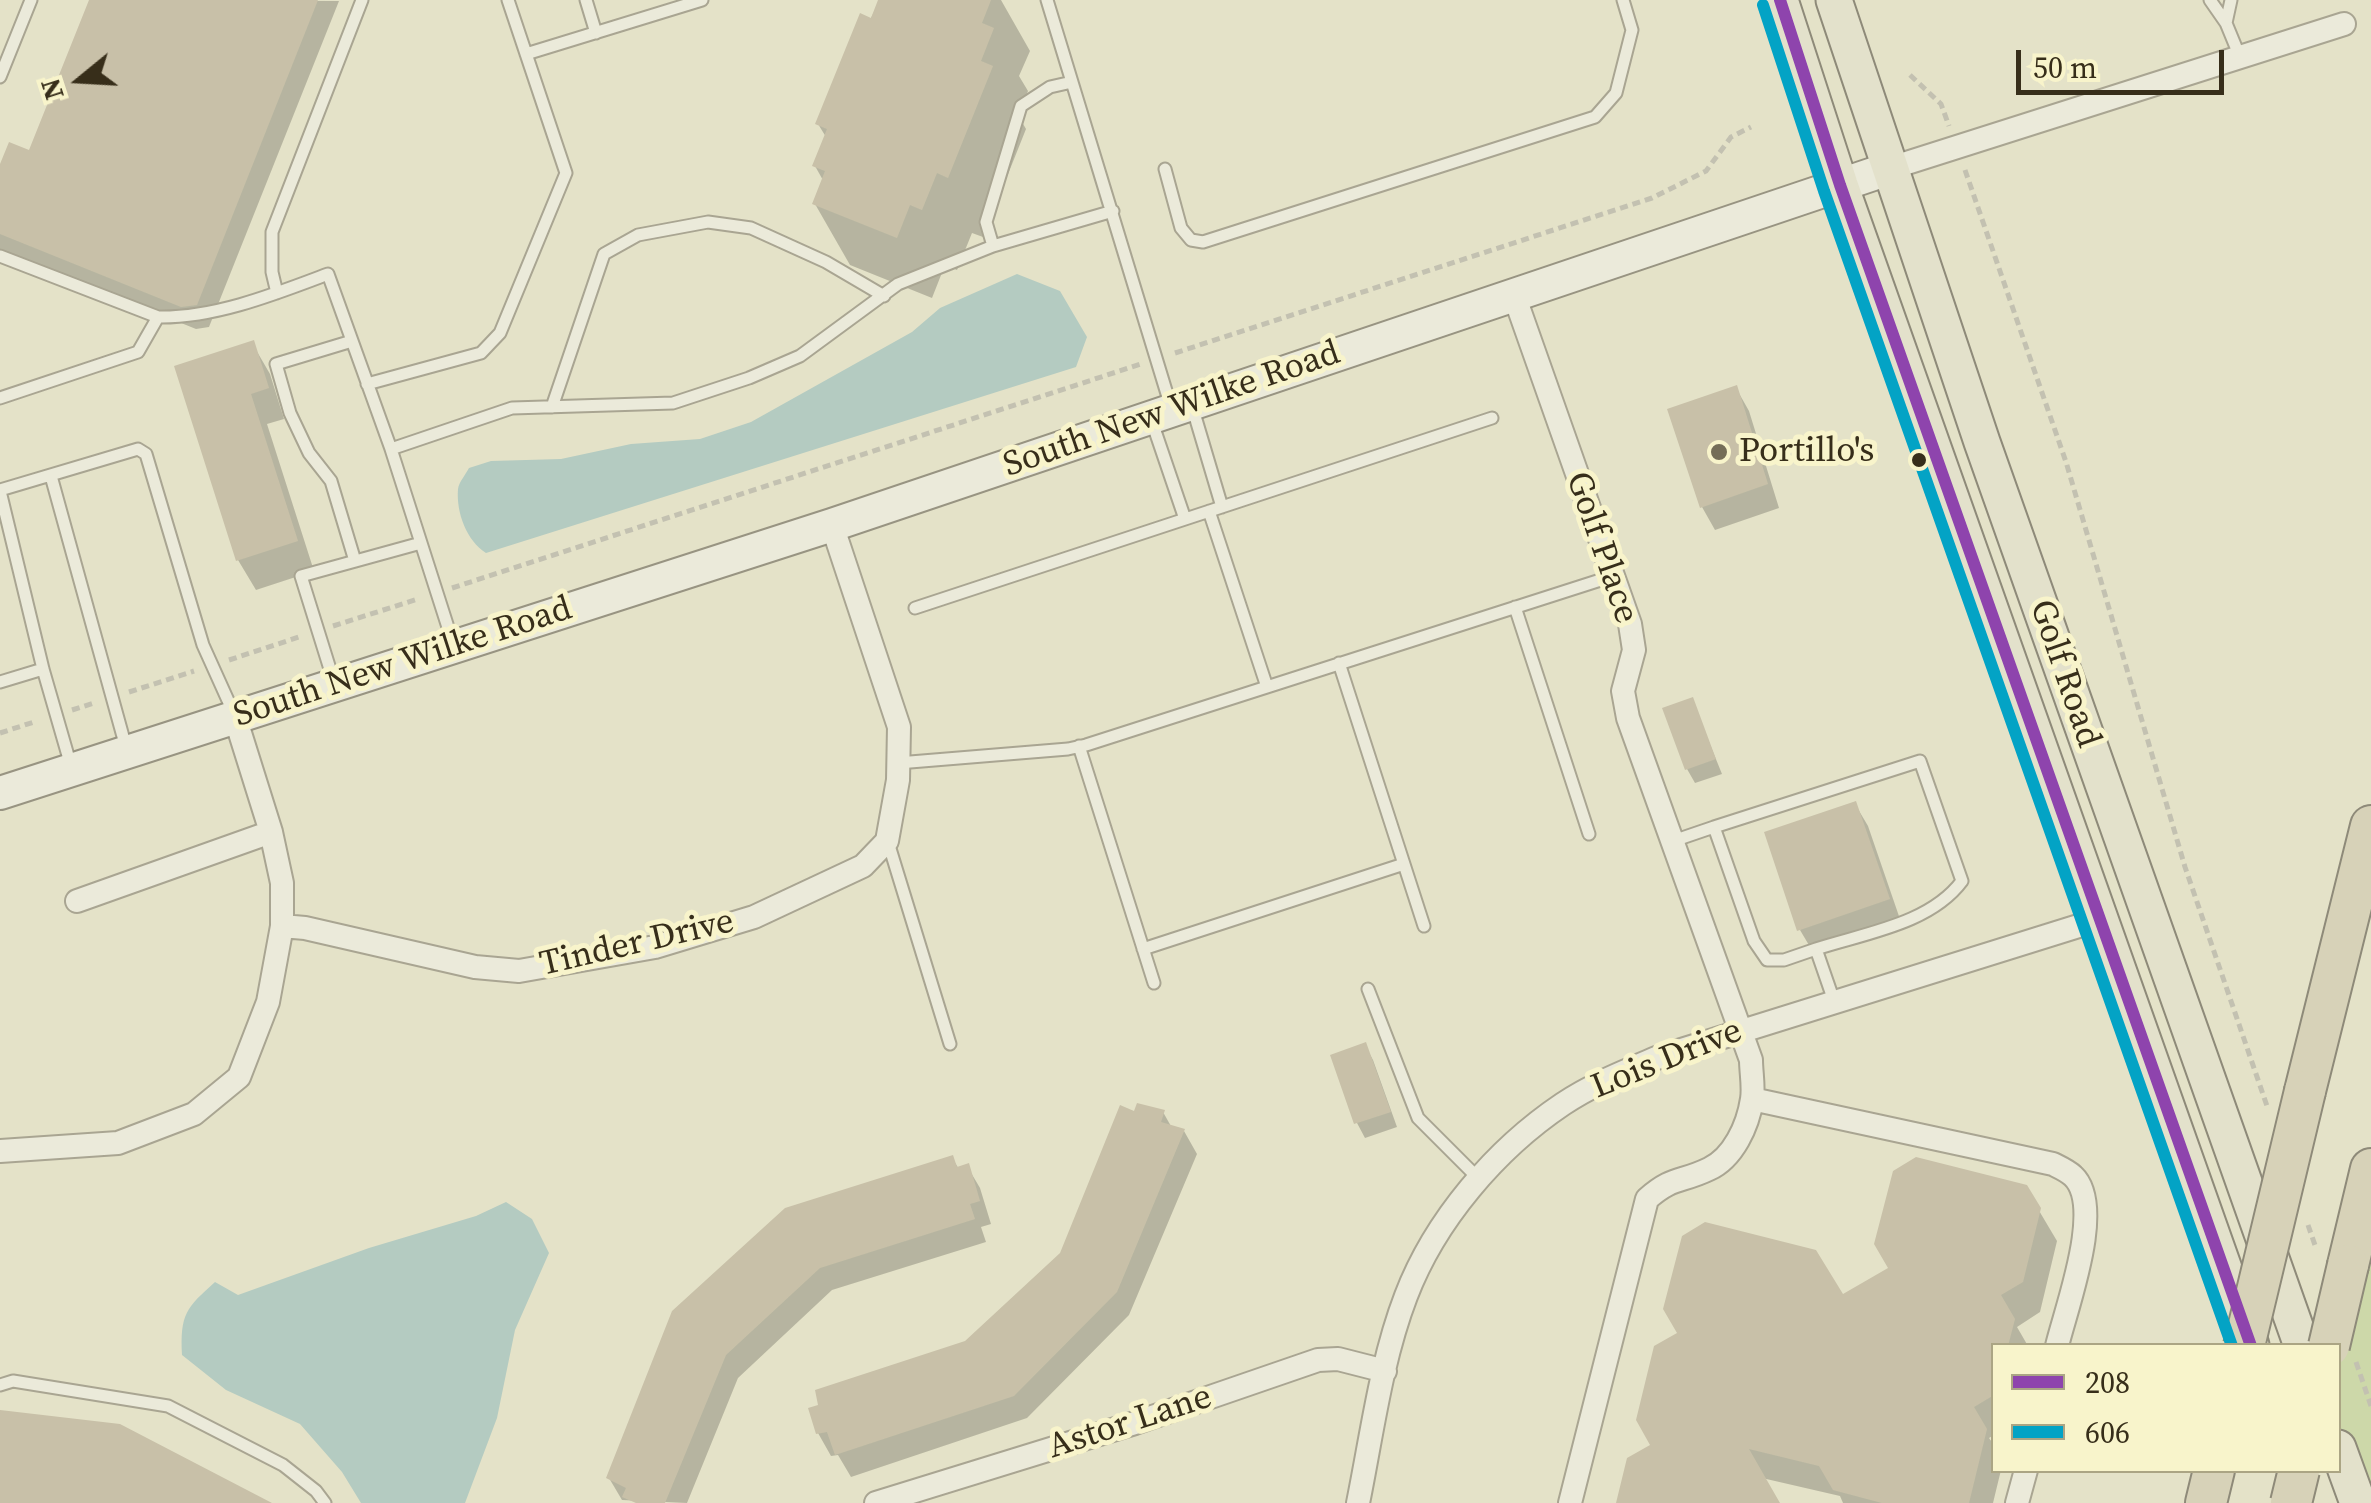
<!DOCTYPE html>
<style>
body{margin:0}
#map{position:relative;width:2371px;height:1503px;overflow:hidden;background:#e4e2c8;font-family:"Source Serif 4",serif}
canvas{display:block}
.legend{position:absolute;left:1991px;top:1343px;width:350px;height:130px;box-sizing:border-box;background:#f8f4cb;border:2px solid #aba584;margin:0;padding:12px 18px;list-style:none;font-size:30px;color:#372e1a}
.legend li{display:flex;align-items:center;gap:20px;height:50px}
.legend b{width:50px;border:2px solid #aba584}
.north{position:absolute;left:30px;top:30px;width:100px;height:100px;-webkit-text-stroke:8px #f8f4cb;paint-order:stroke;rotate:252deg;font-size:28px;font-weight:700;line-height:40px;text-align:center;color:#372e1a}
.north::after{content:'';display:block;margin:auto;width:35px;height:45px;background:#372e1a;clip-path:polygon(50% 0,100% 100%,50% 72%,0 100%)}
.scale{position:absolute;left:2016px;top:50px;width:208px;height:45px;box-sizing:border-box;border:5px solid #372e1a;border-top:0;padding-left:12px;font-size:30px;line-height:35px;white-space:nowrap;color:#372e1a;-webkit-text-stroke:8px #f8f4cb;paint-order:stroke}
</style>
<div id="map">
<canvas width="2371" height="1503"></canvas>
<ul class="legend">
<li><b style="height:12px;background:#8e44ad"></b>208</li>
<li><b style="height:12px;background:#03a3c5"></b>606</li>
</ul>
<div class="north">N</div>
<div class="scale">50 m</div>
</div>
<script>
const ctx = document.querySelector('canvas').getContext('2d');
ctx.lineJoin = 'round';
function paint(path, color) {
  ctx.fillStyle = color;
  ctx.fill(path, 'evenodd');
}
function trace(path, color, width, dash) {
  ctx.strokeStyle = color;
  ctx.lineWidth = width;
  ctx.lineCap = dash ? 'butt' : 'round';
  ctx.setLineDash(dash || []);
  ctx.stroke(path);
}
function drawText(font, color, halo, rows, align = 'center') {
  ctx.font = font + ' "Source Serif 4",serif';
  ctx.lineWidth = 10;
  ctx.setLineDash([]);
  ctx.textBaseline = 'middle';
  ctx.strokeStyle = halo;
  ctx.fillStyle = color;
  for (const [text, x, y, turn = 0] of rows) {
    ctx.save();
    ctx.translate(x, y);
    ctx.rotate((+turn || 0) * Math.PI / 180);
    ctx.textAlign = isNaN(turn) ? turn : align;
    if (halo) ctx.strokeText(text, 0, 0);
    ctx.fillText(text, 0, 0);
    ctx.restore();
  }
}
paint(new Path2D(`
 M2371 1181V1503L2339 1444 2338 1346Z`), '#cdd8a9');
paint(new Path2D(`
 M1017 274 1060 291 1087 337 1076 367 486 553C467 541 456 513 458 489 459 482 466 474 469 468L491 461 561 459 631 444 700 439 751 422 912 332 940 308Z
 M506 1202 532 1219 549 1253 515 1330 497 1418 465 1503H361L342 1472 300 1424 226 1390 182 1355C180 1314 186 1308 215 1282L238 1295 369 1248 476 1216Z`), '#b4cbc1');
paint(new Path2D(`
 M91 0 339 1 209 327 196 329 0 250V171L30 153Z
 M880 0H1001L1030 51 1019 76 1028 91 1018 115 1026 129 983 237 972 233 957 270 945 265 932 298 850 265 815 204 824 182 815 166 826 137 818 124Z
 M252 343 270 374 284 419 267 424 314 571 256 590 238 560Z
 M1736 388 1749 411 1779 508 1715 530 1702 507Z
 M1692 700 1722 774 1695 783 1687 769Z
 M1855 804 1868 826 1901 922 1813 952 1800 930Z
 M1365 1045 1373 1060 1397 1127 1365 1138 1357 1123 1333 1057Z
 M1163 1112 1172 1128 1184 1131 1197 1154 1129 1315 1027 1418 851 1477 838 1455 831 1456 818 1433 966 1343 1062 1255 1135 1114Z
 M952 1158 959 1169 967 1166 980 1188 991 1224 981 1227 986 1242 832 1290 738 1378 687 1503 622 1500 609 1478 674 1313Z
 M2025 1187 2057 1241 2040 1312 2017 1327 2028 1346H1994V1435L1989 1438 1994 1445V1470H2001L1993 1503H1843L1840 1496 1762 1478 1777 1503H1618L1653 1445 1842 1297Z`), '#0003');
paint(new Path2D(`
 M89 0H318L197 305 181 307 0 234V164L9 142 29 150Z
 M878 0H991L982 23 994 28 981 61 993 66 948 178 937 173 922 210 910 205 897 238 812 204 825 171 812 166 827 129 815 124 860 13 871 18Z
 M254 340 269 388 251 394 298 541 236 561 174 366Z
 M1737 385 1768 484 1700 508 1667 409Z
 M1693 697 1716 759 1685 770 1662 708Z
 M1856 801 1890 899 1797 931 1764 832Z
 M1366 1042 1391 1112 1354 1124 1330 1055Z
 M1137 1103 1165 1110 1161 1122 1185 1129 1117 1292 1014 1396 835 1455 827 1432 816 1434 808 1408 818 1405 815 1390 965 1341 1060 1253 1120 1105 1134 1111Z
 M953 1155 957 1167 969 1163 980 1201 970 1204 975 1219 820 1268 726 1355 665 1503H636L622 1497 626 1488 606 1478 672 1311 785 1208Z
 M1916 1157 2027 1185 2041 1208 2023 1282 2001 1295 2015 1319 2008 1346H1994V1395L1974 1407 1987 1429 1969 1503H1882L1833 1490 1819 1466 1749 1449 1780 1503H1616L1627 1458 1650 1445 1636 1420 1654 1346 1677 1333 1663 1309 1682 1236 1705 1222 1816 1250 1843 1294 1888 1268 1874 1244 1893 1171Z
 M0 1410 120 1424 272 1503H0Z`), '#c8c0a8');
const lane = new Path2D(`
 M586 0 596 33
 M1047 0 1171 407
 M2210 0 2226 23 2240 57
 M2226 23 2231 0
 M526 54 702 0
 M0 77 31 0
 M1072 82 1050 87 1021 106 986 222 993 246 1113 211
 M1165 169 1181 228 1191 240 1203 242 1595 117 1616 93 1632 30 1623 0
 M0 256 158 317C215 318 275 294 328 274L391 449 453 643
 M277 293 272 272V232L362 0
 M352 341 276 364 290 413 309 453 331 481 355 561
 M367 384 481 353 500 333 566 173 508 0
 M0 398 138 352 158 317
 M1192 406 1222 507
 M552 407 604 254 638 235 708 222 751 228 826 262 884 296
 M1152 422 1185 519
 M391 449 512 408 673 403 749 378 800 356 898 284 993 246
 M51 476 127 751
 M0 490 138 449 146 454 203 645 235 716
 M0 491 43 669 71 766
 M1209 511 1267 687
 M1515 607 1589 834
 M915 608 1492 418
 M1339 663 1424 926
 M0 682 43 669
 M334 682 301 576 421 543
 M1079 746 1154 983
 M898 763 1068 749 1086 745 1613 576
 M1714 827 1920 761 1962 881C1930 924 1865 933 1816 949
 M1673 841 1714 827 1754 941 1767 960H1784L1816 949 1834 1001
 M888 842 950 1044
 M1143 949 1404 864
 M1368 989 1418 1118 1479 1179
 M0 1385 13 1381 168 1406 283 1465 316 1491 325 1503`);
const street = new Path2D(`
 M1891 168 2344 24
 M1514 295 1630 624 1634 650 1623 691 1628 718 1751 1060C1751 1072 1754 1087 1752 1099 1748 1126 1733 1158 1709 1169 1680 1183 1673 1176 1647 1199L1570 1503
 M77 901 271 832
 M282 926 305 928 475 967 519 971 655 947 754 917 863 866 887 841 898 780 899 727 832 525
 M1752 1099 2053 1164C2059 1167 2068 1171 2073 1176 2105 1206 2066 1308 2057 1346
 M0 1151 118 1143 194 1114 239 1077 268 1002 282 926V883L271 832 235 717
 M876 1503 1135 1423 1318 1360 1338 1359 1385 1371
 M1358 1503C1372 1434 1381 1361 1406 1296 1435 1220 1496 1149 1563 1104 1593 1084 1626 1071 1659 1057L2101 919
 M2017 1503 2026 1470`);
const secondary = new Path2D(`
 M0 793 832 525 1891 168`);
const primary = new Path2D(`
 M1780 0 1840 185 2251 1345
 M1834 0 1982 442 2302 1346
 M2338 1448 2358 1503`);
const highway = new Path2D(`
 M2305 1091 2371 826
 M2348 1265 2371 1169
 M2206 1503 2214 1470`);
trace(lane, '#a9a592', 15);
trace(street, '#a9a592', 26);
trace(secondary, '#989482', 36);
trace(primary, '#8e8a79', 39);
trace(highway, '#8e8a79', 44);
trace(new Path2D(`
 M1910 75 1941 104 1949 126
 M1965 170 2066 462 2185 867 2267 1106
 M1175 353 1652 198 1706 171 1731 137 1751 127
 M452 588 1141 364
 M333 626 418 599
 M229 660 299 637
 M129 692 194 671
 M72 710 94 703
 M0 733 37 721
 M2308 1225 2316 1248
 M2356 1362 2371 1406`), '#c3c1b1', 5, [8, 5]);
trace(lane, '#ebeada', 11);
trace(street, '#ebeada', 22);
trace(secondary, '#ebeada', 32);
trace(primary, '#e3e1cb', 35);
trace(highway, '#d7d2b8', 40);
const highwayBridge = new Path2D(`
 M2244 1346 2305 1091
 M2329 1346 2348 1265
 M2291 1503 2299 1470`);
trace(highwayBridge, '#8e8a79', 44, []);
trace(highwayBridge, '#d7d2b8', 40);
trace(new Path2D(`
 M1780 0 1840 185 2251 1346`), '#8e44ad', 12);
trace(new Path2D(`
 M1763 5 1824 191 2232 1346`), '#03a3c5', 12);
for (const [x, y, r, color] of [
 [1719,452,10,"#746d57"],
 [1919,460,9,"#372e1a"]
]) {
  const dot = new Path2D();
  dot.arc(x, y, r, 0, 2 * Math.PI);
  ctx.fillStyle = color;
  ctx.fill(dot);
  trace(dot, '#f8f4cb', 4);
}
drawText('35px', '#372e1a', '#f8f4cb', [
 ["South New Wilke Road",1172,410,-19],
 ["Golf Place",1601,548,71],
 ["South New Wilke Road",403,663,-18],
 ["Golf Road",2064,674,71],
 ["Tinder Drive",637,944,-13],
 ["Lois Drive",1667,1060,-22],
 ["Astor Lane",1130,1423,-18]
]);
drawText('35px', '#372e1a', '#f8f4cb', [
 ["Portillo's",1739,452]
], 'left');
</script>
